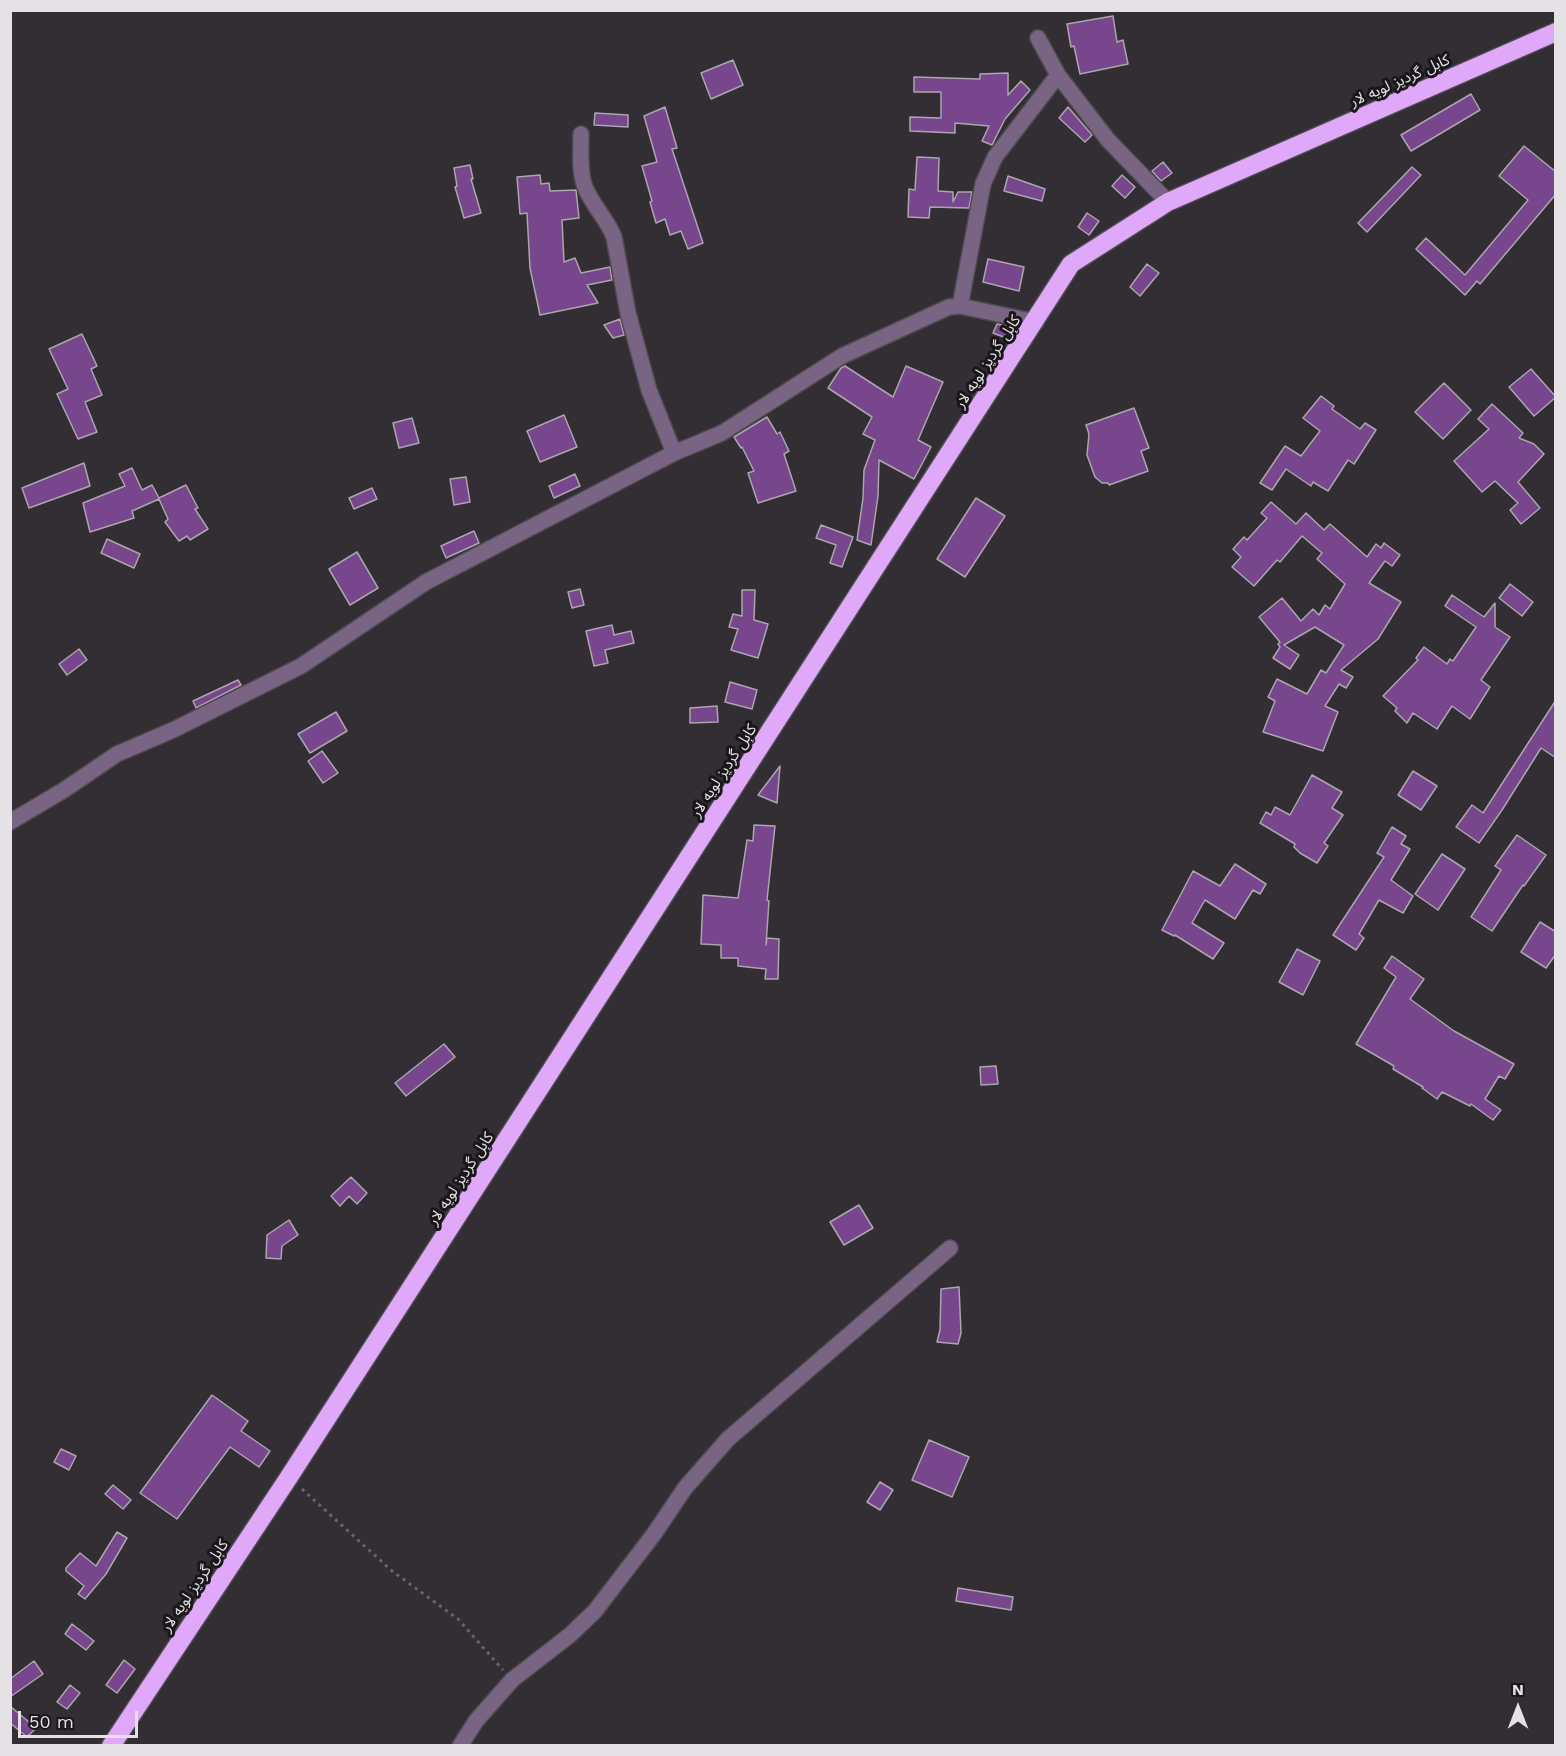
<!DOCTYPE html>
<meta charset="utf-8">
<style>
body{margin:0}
#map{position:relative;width:1566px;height:1756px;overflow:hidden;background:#322e34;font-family:"Work Sans",sans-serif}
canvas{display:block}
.frame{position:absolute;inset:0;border:12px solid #e4e2e5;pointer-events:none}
.north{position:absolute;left:1488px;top:1678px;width:60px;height:60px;-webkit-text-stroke:4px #19171a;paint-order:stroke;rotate:0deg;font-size:16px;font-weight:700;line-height:24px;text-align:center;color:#e4e2e5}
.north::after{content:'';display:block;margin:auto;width:21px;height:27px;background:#e4e2e5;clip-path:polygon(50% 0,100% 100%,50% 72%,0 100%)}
.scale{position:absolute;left:18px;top:1711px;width:120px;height:27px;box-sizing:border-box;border:3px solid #e4e2e5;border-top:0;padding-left:8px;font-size:18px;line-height:21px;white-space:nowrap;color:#e4e2e5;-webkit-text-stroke:4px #19171a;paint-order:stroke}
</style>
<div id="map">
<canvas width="1566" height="1756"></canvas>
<div class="frame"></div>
<div class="north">N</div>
<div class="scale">50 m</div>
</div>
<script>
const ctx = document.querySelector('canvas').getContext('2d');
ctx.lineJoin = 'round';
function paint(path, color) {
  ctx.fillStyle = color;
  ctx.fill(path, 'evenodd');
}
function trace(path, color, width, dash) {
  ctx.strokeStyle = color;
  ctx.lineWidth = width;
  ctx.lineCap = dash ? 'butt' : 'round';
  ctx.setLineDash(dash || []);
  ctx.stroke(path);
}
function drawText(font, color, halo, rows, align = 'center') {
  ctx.font = font + ' "Work Sans","Noto Sans Arabic",sans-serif';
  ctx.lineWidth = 6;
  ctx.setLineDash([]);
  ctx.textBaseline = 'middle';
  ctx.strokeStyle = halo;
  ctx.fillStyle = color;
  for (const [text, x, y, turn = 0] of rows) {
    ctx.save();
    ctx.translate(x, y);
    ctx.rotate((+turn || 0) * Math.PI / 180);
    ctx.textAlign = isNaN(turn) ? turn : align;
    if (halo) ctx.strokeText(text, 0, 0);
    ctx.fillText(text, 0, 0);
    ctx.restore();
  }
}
const building = new Path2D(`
 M1113 16 1117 42 1123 40 1128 64 1080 74 1074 46 1071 47 1067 24Z
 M733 60 743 85 711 99 701 73Z
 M1008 73V95L1021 81 1030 90 1005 119 992 145 982 141 989 126 955 123V133L910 131V117L941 118V92H914V77L980 79V74Z
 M1471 94 1480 110 1411 151 1401 135Z
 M665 107 677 148 672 149 703 243 688 249 681 231 670 235 665 219 656 223 650 202 652 201 642 166 657 162 644 116Z
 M1068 107 1092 135 1085 142 1059 118Z
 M595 113 628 115V127L594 125Z
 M1524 146 1556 172V194L1480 284 1477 281 1465 295 1416 249 1426 238 1465 275 1528 200 1499 176Z
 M917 157 939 158 938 191 953 192V202L958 192H972L969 208 930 207 929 218 908 217 909 189 915 190Z
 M1163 162 1172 173 1161 181 1152 171Z
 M470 165 473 179H471L481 213 464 218 455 187 457 186 454 168Z
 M1412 167 1421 175 1367 232 1358 223Z
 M540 175 541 184 549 183 550 191 576 190 579 218 562 220 564 262 575 258 581 273 610 267 612 280 587 285 598 303 540 315 530 268 527 213 520 214 517 177Z
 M1122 175 1135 187 1125 198 1112 186Z
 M1008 176 1045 189 1042 201 1004 191Z
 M1087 213 1099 221 1089 235 1078 227Z
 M988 259 1024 267 1019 291 983 282Z
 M1147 264 1159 273 1140 296 1130 287Z
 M620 319 624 335 613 338 604 325Z
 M997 324 1016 328 1009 339 993 333Z
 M82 334 97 366 91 369 102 395 85 402 97 432 78 439 57 394 68 389 49 349Z
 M845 366 893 397 906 366 943 382 918 440 931 447 914 479 879 460 878 496 871 545 857 540 863 498 864 470 875 440 863 434 872 417 828 388 841 368Z
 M1531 369 1556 397 1534 416 1509 387Z
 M1444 383 1471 410 1443 439 1415 412Z
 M1321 396 1334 406 1332 409 1360 429 1365 423 1376 430 1354 464 1348 460 1328 491 1313 482 1311 486 1286 469 1272 490 1260 483 1285 446 1301 456 1320 431 1303 418Z
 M1492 404 1523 433 1519 438 1534 444 1544 454 1518 482 1540 508 1521 524 1510 510 1518 503 1495 481 1482 492 1454 461 1489 429 1478 419Z
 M1134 408 1149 448 1141 451 1148 471 1109 485 1108 483H1102L1095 477 1087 455 1089 434 1086 425Z
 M564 415 577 447 540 462 527 431Z
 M767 417 777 434 780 432 789 451 784 454 796 491 758 503 748 473 754 471 742 447 741 448 734 437Z
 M412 418 419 443 399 448 393 423Z
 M84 463 90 486 29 508 22 488Z
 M132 468 142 490 152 485 159 498 186 485 198 508 195 509 208 529 190 540 187 536 179 541 165 522 168 519 159 499 132 511 134 518 90 532 83 503 125 486 119 474Z
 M575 474 580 486 554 498 549 486Z
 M466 477 470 502 454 505 450 479Z
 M372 488 377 499 354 509 349 498Z
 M976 498 1005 516 965 577 937 559Z
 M1271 502 1296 524 1306 513 1324 530 1330 524 1367 557 1376 544 1381 548 1384 543 1400 555 1392 566 1385 561 1369 583 1401 602 1378 639 1341 670 1353 677 1346 688 1339 684 1325 706 1338 712 1323 751 1263 732 1275 701 1268 697 1277 679 1307 694 1321 670 1326 673 1344 645 1315 627 1284 645 1299 655 1290 669 1273 658 1280 647 1278 644 1280 642 1259 617 1282 598 1301 621 1313 609 1319 615 1325 605 1330 609 1345 584 1317 559 1322 553 1302 536 1280 562 1277 560 1254 586 1232 567 1241 557 1233 549 1244 537 1247 540 1267 518 1261 513Z
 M821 525 853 537 842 567 830 563 836 545 816 538Z
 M474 531 479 543 446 558 441 546Z
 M107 539 140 554 134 568 101 553Z
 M357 552 378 588 350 605 329 569Z
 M1510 584 1533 602 1522 616 1499 598Z
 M580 589 584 605 572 608 568 592Z
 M742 590H755L754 620 768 624 758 658 731 650 738 629 729 627 733 614 742 616Z
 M1452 595 1484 617 1495 603V627L1510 637 1481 680 1490 687 1470 719 1452 706 1437 729 1413 713 1407 723 1395 711 1397 708 1383 696 1418 660 1416 658 1424 647 1447 664 1450 659 1453 661 1476 627 1445 606Z
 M612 625 614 635 631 631 634 643 605 650 608 663 594 666 586 631Z
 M79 649 87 660 67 675 59 664Z
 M238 680 241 685 196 708 193 701Z
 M730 682 757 690 752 709 725 702Z
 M1556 700V758L1541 748 1502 810 1479 843 1456 827 1472 805 1483 813Z
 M717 706 718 722 690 723V708Z
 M336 712 347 731 310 753 298 734Z
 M322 751 338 773 323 783 308 761Z
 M780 766 777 803 758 795Z
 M1413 771 1437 786 1421 810 1398 795Z
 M1312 775 1342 792 1332 808 1343 815 1324 843 1328 846 1317 863 1300 853 1294 847 1295 844 1260 823 1266 812 1271 815 1275 807 1290 815Z
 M754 825 775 826 767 900 769 901 766 945 767 938 779 939 778 979H765L766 969 738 966V958H721V945L701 944 703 895 738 898 747 840 753 841Z
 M1392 827 1406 836 1401 844 1410 849 1391 880 1413 896 1403 913 1379 900 1359 934 1364 938 1356 950 1333 935 1384 857 1377 853Z
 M1517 835 1546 855 1524 886 1523 885 1492 931 1471 917 1501 870 1495 866Z
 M1442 854 1465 869 1438 910 1415 894Z
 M1235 864 1266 884 1260 894 1253 890 1235 919 1205 900 1192 923 1224 943 1213 959 1175 935 1174 936 1162 930 1193 871 1220 886Z
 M1540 922 1556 932V954L1546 968 1521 952Z
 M1297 949 1320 961 1303 995 1279 982Z
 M1392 956 1424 979 1410 999 1454 1031 1514 1064 1505 1079 1499 1076 1485 1099 1501 1110 1493 1120 1471 1104 1470 1106 1442 1092 1437 1099 1422 1088 1423 1087 1393 1069 1394 1066 1356 1044 1396 977 1384 968Z
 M444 1044 455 1057 406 1096 395 1083Z
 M996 1066 998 1084 981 1085 980 1067Z
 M351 1177 367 1193 357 1204 349 1196 340 1206 331 1196Z
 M859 1205 873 1228 844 1245 830 1222Z
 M289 1220 298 1235 282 1246 281 1259 266 1258 267 1235Z
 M959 1287 961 1333 958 1344 937 1342 940 1330 941 1289Z
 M212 1395 248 1421 241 1431 270 1451 259 1467 230 1447 177 1519 140 1493Z
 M929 1440 969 1457 952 1497 912 1480Z
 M61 1449 76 1456 69 1470 54 1462Z
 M880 1482 893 1490 880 1510 867 1502Z
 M113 1485 131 1500 123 1509 105 1494Z
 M117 1532 127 1538 106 1574 85 1599 78 1594 84 1586 66 1571V1568L80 1553 96 1566Z
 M958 1588 1013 1597 1011 1610 956 1601Z
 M72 1624 94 1641 86 1650 65 1634Z
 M124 1660 135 1669 117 1693 106 1685Z
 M34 1661 43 1674 10 1697V1679Z
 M70 1685 80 1693 67 1709 57 1702Z
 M10 1706 36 1728 27 1737 10 1723Z`);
paint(building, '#78468d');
trace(building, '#aba6ad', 1.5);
const minor = new Path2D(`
 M1038 38 1058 75 1108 140 1168 202
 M581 134C581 150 579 172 585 187 592 205 607 219 614 237L628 313 649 390 674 453
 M960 306 983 184 995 157 1058 75
 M10 822 64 790 117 754 173 730 301 666 426 582 674 453 722 433 842 356 949 307 960 306 1036 322
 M460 1746 476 1721 512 1680 570 1635 595 1611 654 1534 685 1488 728 1439 950 1248`);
const highway = new Path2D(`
 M111 1746 289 1477 1071 264 1168 202 1556 32`);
trace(minor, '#4e4b50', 18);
trace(highway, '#4e4b50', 21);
trace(new Path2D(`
 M302 1489 392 1571 458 1619 503 1670`), '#68656a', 3, [3, 4.5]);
trace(minor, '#796483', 15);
trace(highway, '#dfa8f8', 18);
drawText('15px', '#e4e2e5', '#19171a', [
 ["کابل گردیز لویه لار",1400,81,-24],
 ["کابل گردیز لویه لار",988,362,-57],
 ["کابل گردیز لویه لار",724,771,-57],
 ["کابل گردیز لویه لار",461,1179,-57],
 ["کابل گردیز لویه لار",195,1586,-56]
]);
</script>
